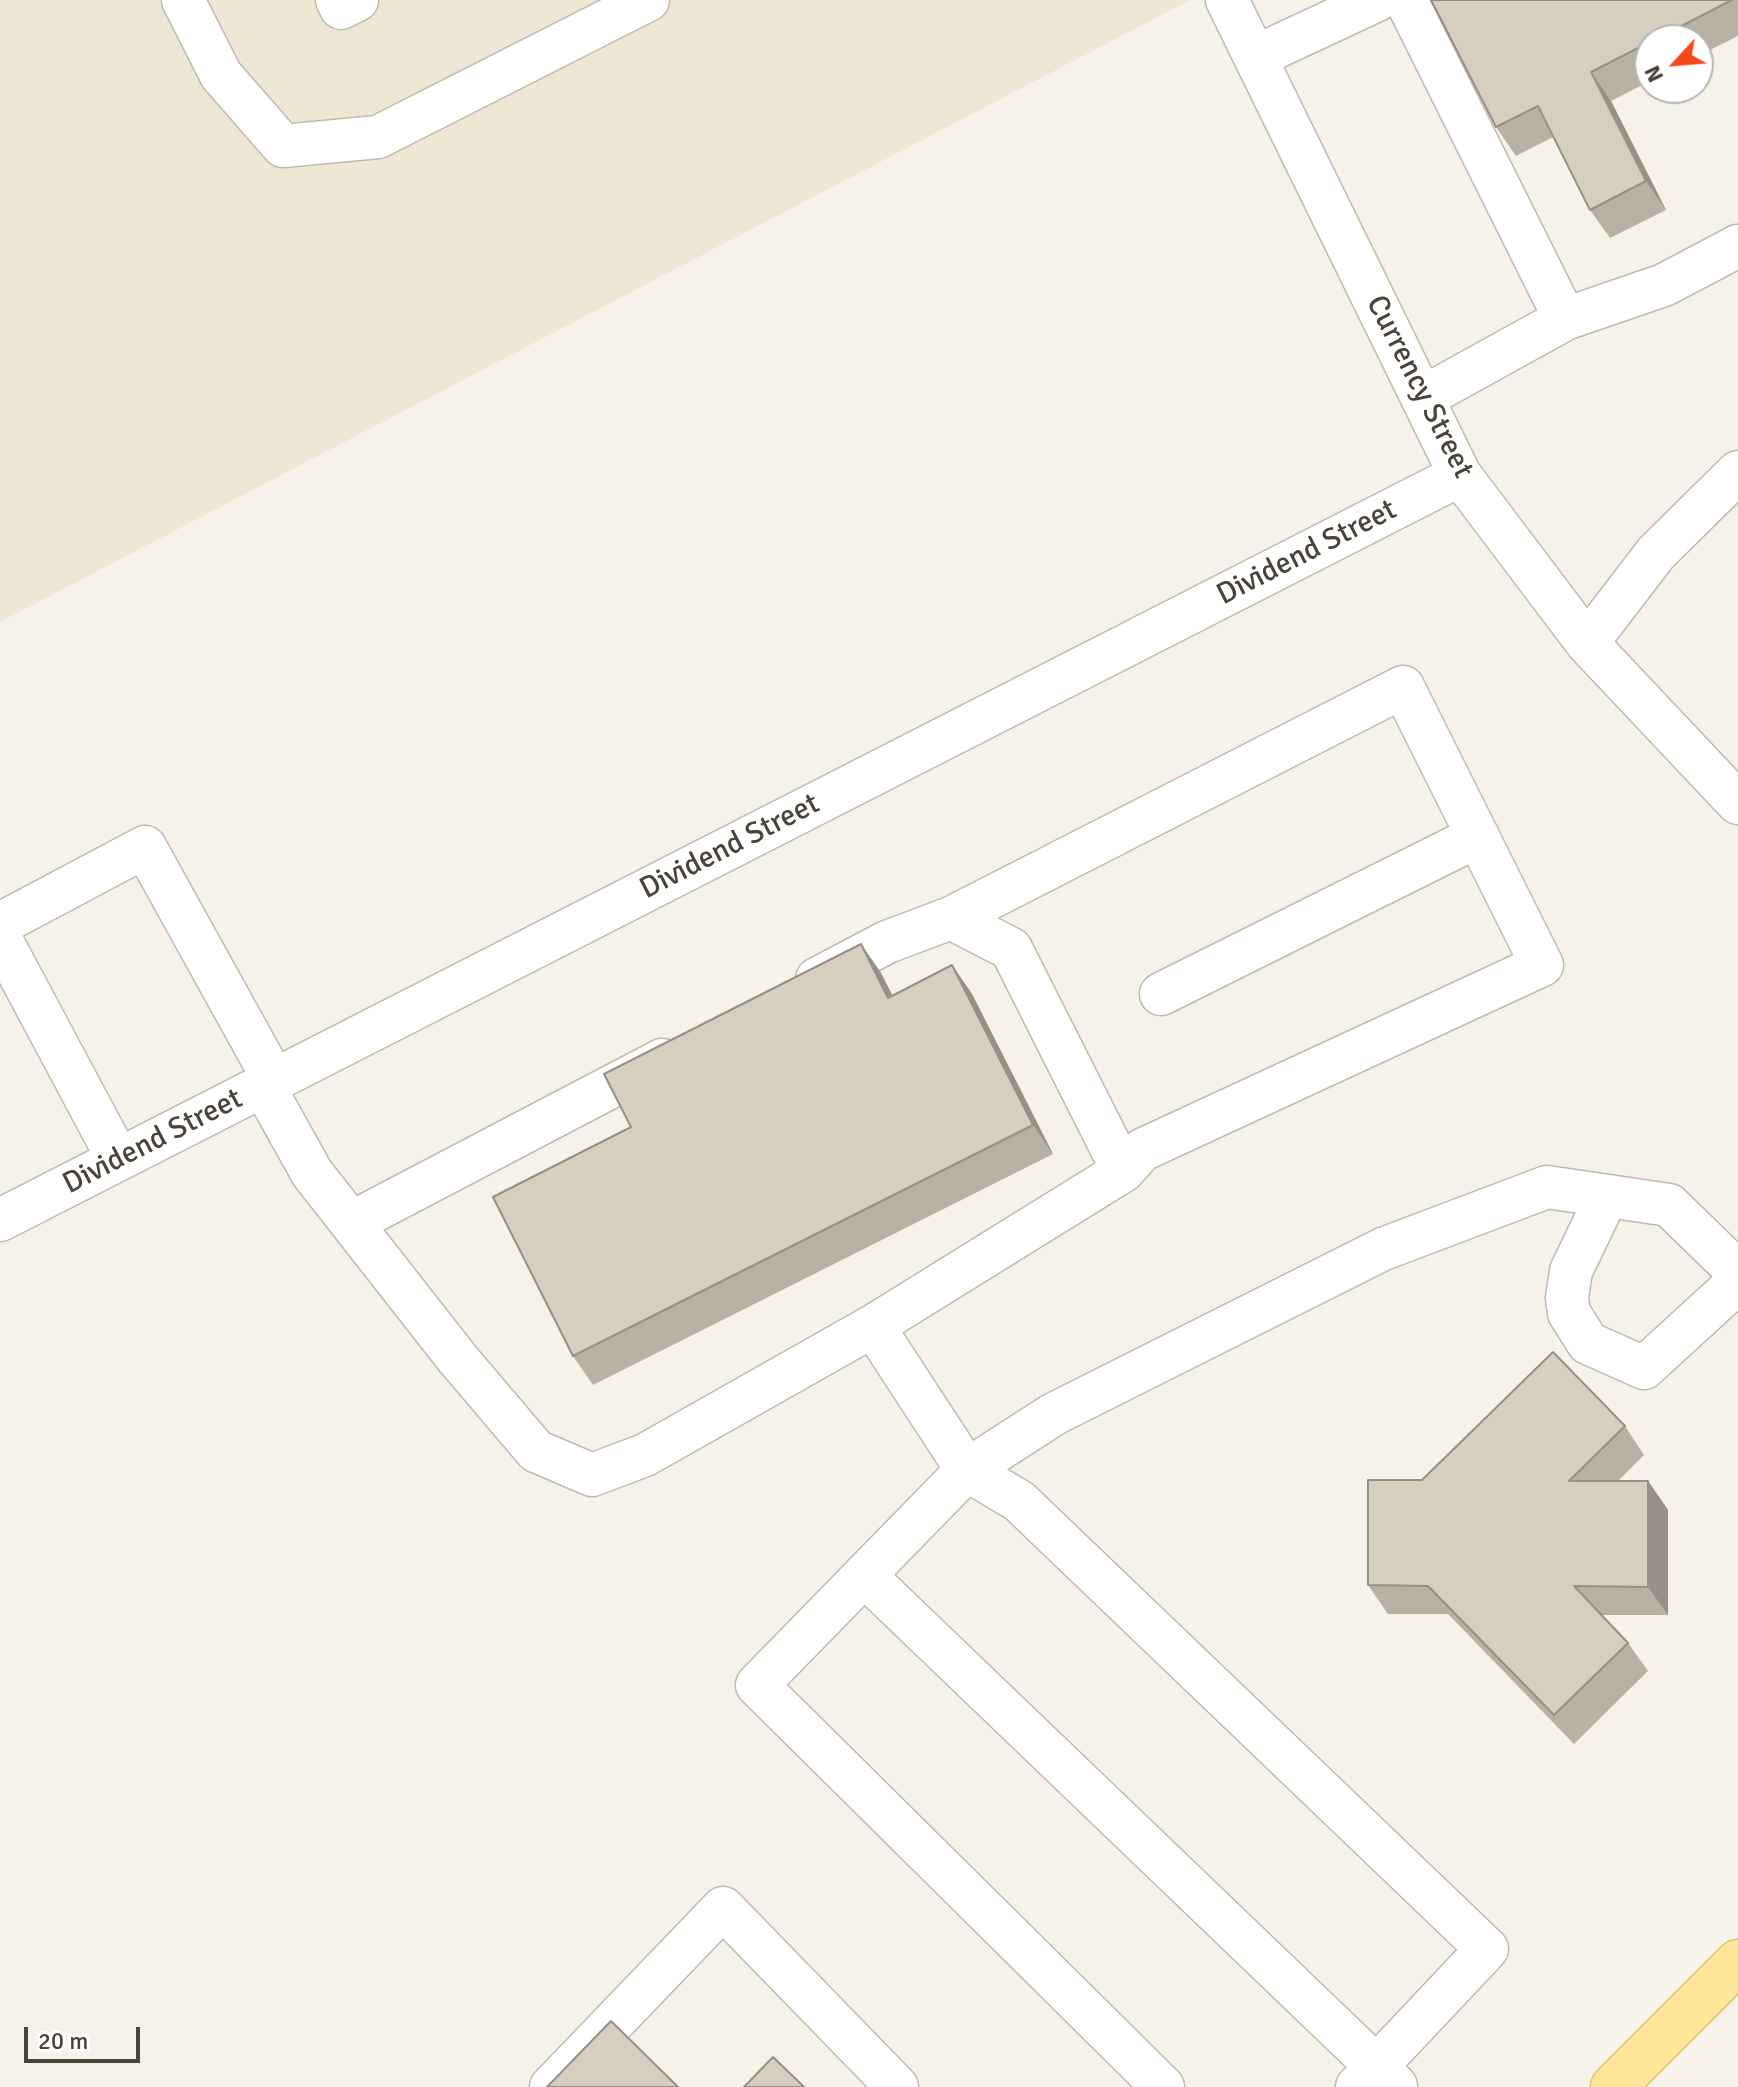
<!DOCTYPE html>
<style>
body{margin:0}
#map{position:relative;width:1738px;height:2087px;overflow:hidden;background:#f5f2ea;font-family:Signika,sans-serif}
canvas{display:block}
.north{position:absolute;left:1634px;top:24px;width:80px;height:80px;box-sizing:border-box;background:#fff;border:2px solid #b6b4af;border-radius:50%;rotate:244deg;font-size:22px;font-weight:700;line-height:32px;text-align:center;color:#494338}
.north::after{content:'';display:block;margin:auto;width:28px;height:36px;background:#f8471e;clip-path:polygon(50% 0,100% 100%,50% 72%,0 100%)}
.scale{position:absolute;left:24px;top:2027px;width:116px;height:36px;box-sizing:border-box;border:4px solid #494338;border-top:0;padding-left:10px;font-size:24px;line-height:28px;white-space:nowrap;color:#494338;-webkit-text-stroke:6px #fff;paint-order:stroke}
</style>
<div id="map">
<canvas width="1738" height="2087"></canvas>
<div class="north">N</div>
<div class="scale">20 m</div>
</div>
<script>
const ctx = document.querySelector('canvas').getContext('2d');
ctx.lineJoin = 'round';
function paint(path, color) {
  ctx.fillStyle = color;
  ctx.fill(path, 'evenodd');
}
function trace(path, color, width, dash) {
  ctx.strokeStyle = color;
  ctx.lineWidth = width;
  ctx.lineCap = dash ? 'butt' : 'round';
  ctx.setLineDash(dash || []);
  ctx.stroke(path);
}
function drawText(font, color, halo, rows, align = 'center') {
  ctx.font = font + ' Signika,sans-serif';
  ctx.lineWidth = 6;
  ctx.setLineDash([]);
  ctx.textBaseline = 'middle';
  ctx.strokeStyle = halo;
  ctx.fillStyle = color;
  for (const [text, x, y, turn = 0] of rows) {
    ctx.save();
    ctx.translate(x, y);
    ctx.rotate((+turn || 0) * Math.PI / 180);
    ctx.textAlign = isNaN(turn) ? turn : align;
    if (halo) ctx.strokeText(text, 0, 0);
    ctx.fillText(text, 0, 0);
    ctx.restore();
  }
}
paint(new Path2D(`
 M0 0H1190L0 622Z`), '#eee7d4');
const minor = new Path2D(`
 M183 0 221 75 283 146 378 137 648 0
 M337 0 341 8 357 0
 M1227 0 1460 475 1587 643 1738 803
 M1406 0 1565 319 1422 398
 M1255 57 1377 0
 M1565 319 1664 285 1738 246
 M1587 643 1656 553 1738 472
 M951 918 1403 687 1542 965 1142 1150 1123 1171
 M0 924 145 847 274 1080
 M0 938 118 1159
 M817 979 887 942 951 918 1011 949 1123 1171 873 1326
 M1161 994 1478 836
 M263 1085 312 1173 457 1358 536 1451 592 1475 645 1455 873 1326 967 1470 1054 1414 1383 1249 1547 1187 1669 1205 1738 1272
 M1607 1196 1571 1271 1567 1298 1569 1313 1588 1343 1644 1368 1738 1282
 M0 1220 1460 475
 M351 1223 662 1060
 M864 1575 1376 2066 1396 2086
 M551 2087 723 1908 897 2087
 M1163 2087 757 1685 967 1470 1019 1501 1487 1949 1357 2087`);
const major = new Path2D(`
 M1613 2087 1738 1962`);
trace(minor, '#c0baad', 45);
trace(major, '#e3c36a', 47);
trace(minor, '#fff', 42);
trace(major, '#fde59b', 44);
paint(new Path2D(`
 M1431 0H1738V36L1698 56V40H1650V81L1611 101 1666 210 1610 238 1590 210 1553 137 1516 156 1496 127Z
 M861 944 881 973 892 996 952 965 972 994 1053 1154 593 1385 573 1356Z
 M1625 1426 1644 1455 1618 1481H1648L1668 1510V1615H1602L1628 1643 1648 1671 1574 1744 1448 1614H1388L1368 1585Z`), '#b8b1a4');
paint(new Path2D(`
 M1591 72 1611 101 1666 210 1646 181Z
 M861 944 881 973 908 1026 888 998Z
 M952 965 972 994 1053 1154 1033 1125Z
 M1648 1481 1668 1510V1615L1648 1587Z`), '#969086');
const building = new Path2D(`
 M1431 0H1732L1654 40H1650V42L1591 72 1646 181 1590 210 1538 106 1496 127Z
 M861 944 888 998 952 965 1033 1125 573 1356 493 1197 631 1127 604 1074Z
 M1553 1352 1625 1426 1569 1481H1648V1587L1574 1586 1628 1643 1554 1715 1428 1586 1368 1585V1480H1422Z
 M611 2021 678 2087H547Z
 M773 2057 804 2087H744Z`);
paint(building, '#d6cebf');
trace(building, '#969086', 2);
drawText('30px', '#494338', '#fff', [
 ["Currency Street",1419,387,63],
 ["Dividend Street",1307,553,-27],
 ["Dividend Street",730,847,-27],
 ["Dividend Street",153,1142,-27]
]);
</script>
